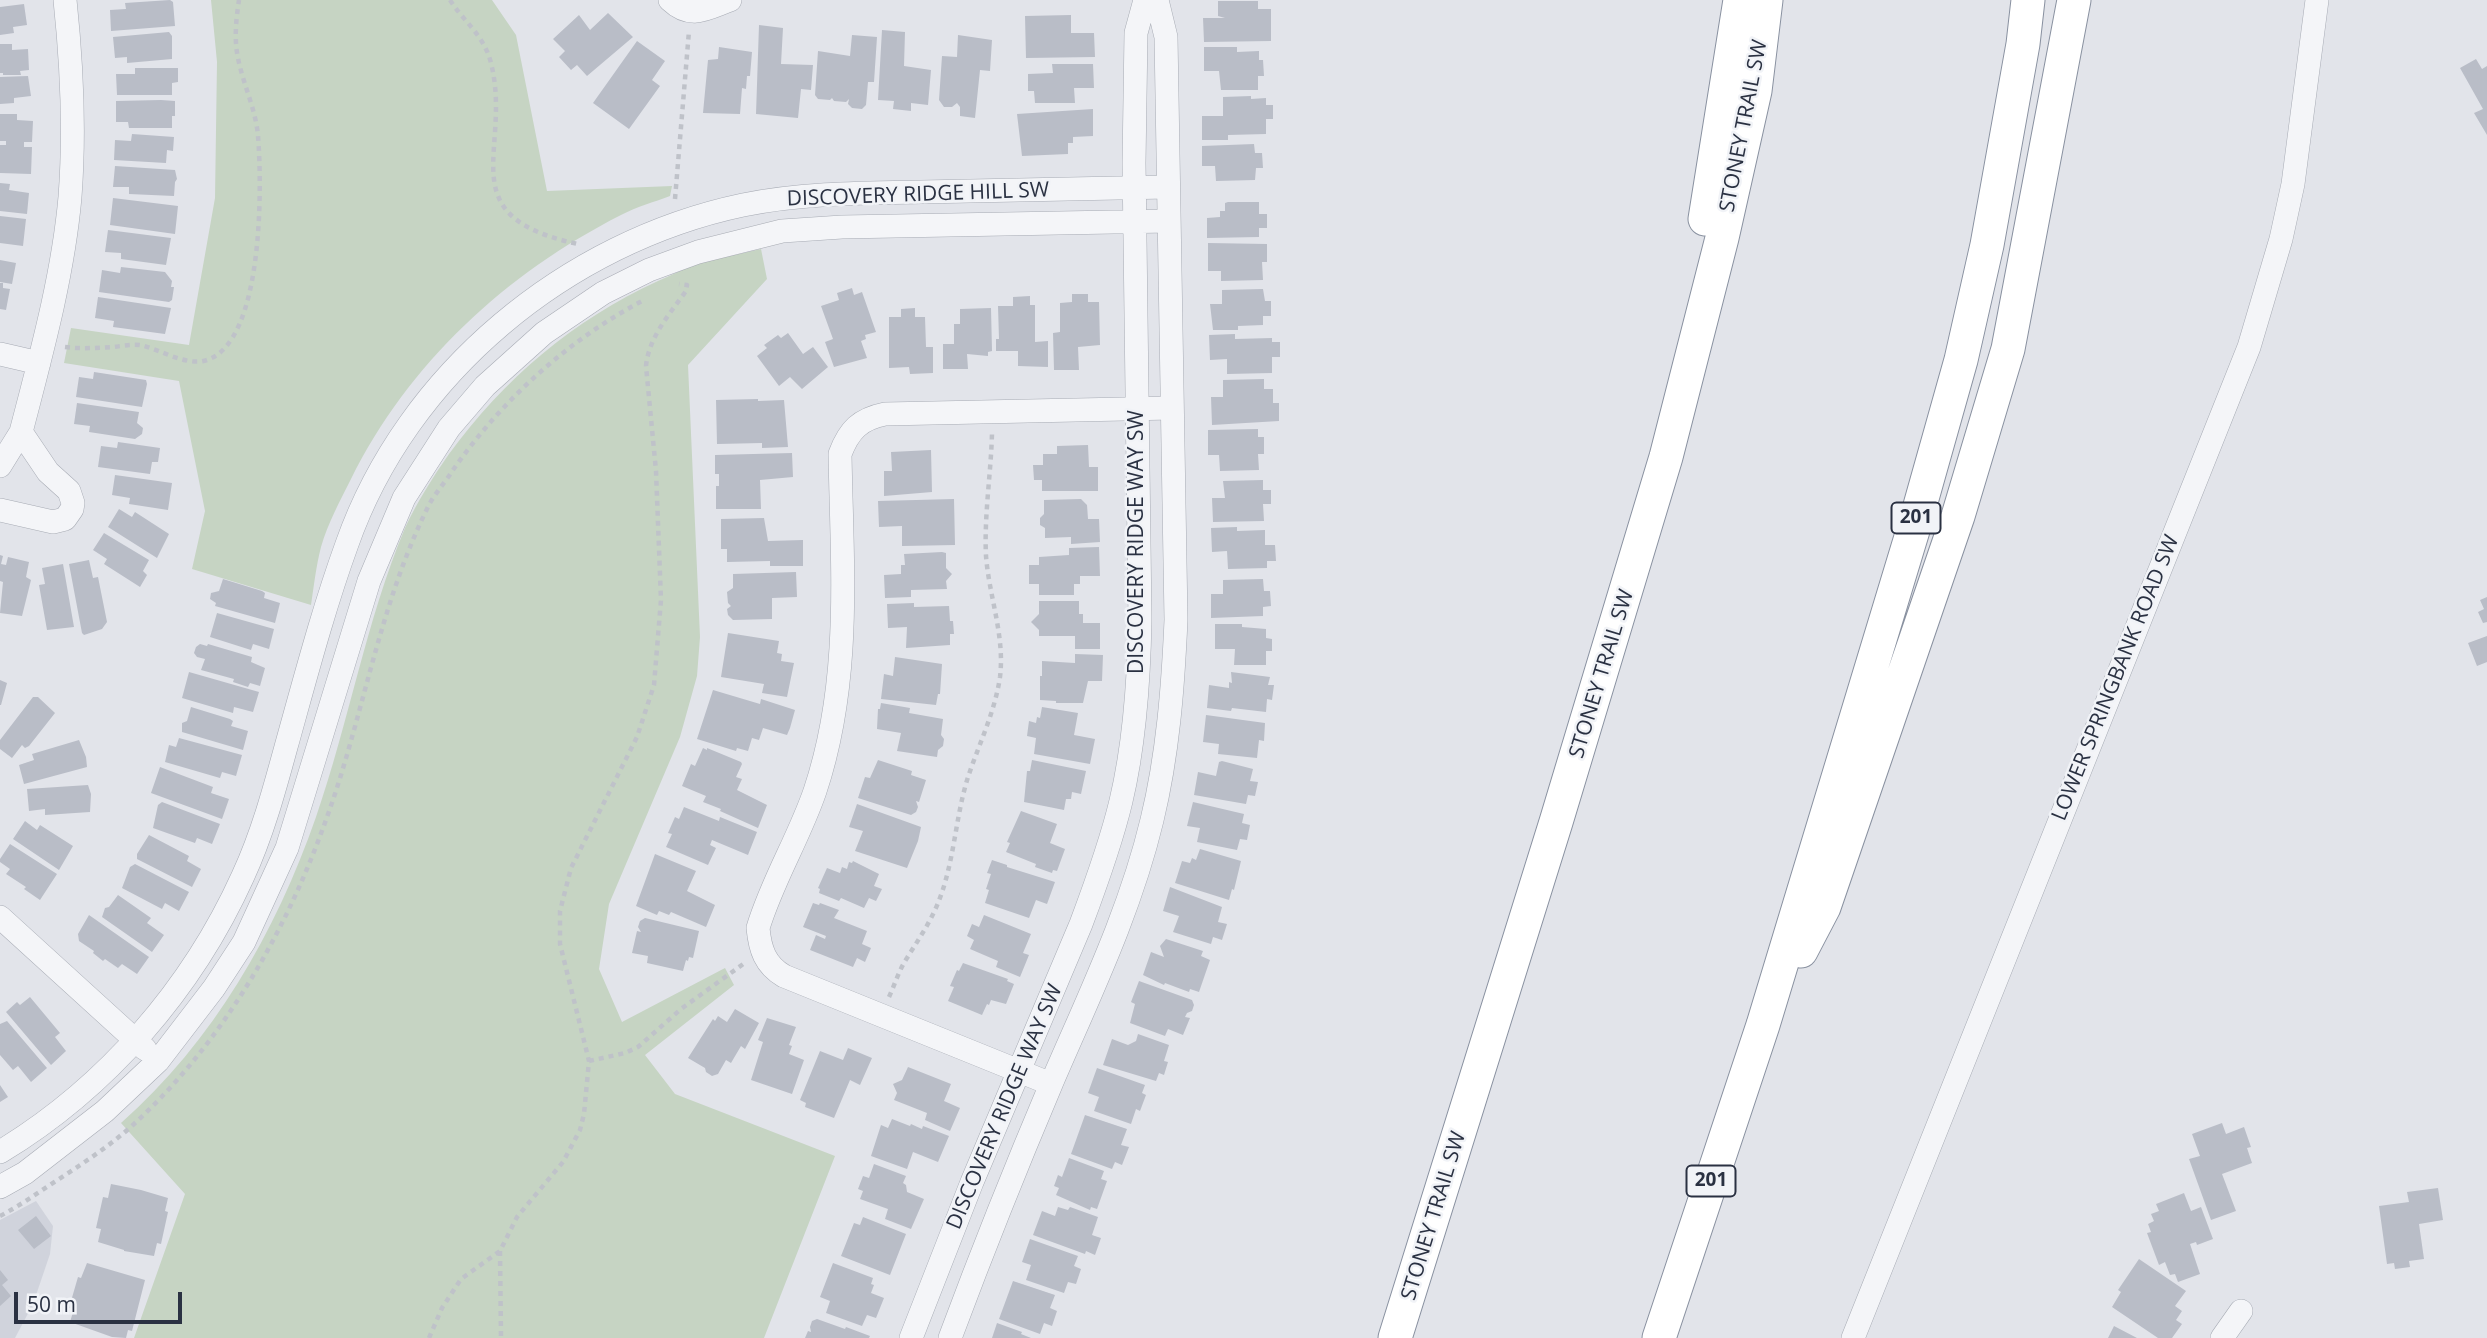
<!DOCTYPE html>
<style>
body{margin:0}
#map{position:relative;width:2487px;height:1338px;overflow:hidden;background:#e2e4ea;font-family:"Open Sans",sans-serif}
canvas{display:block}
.scale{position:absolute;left:14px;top:1292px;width:168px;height:32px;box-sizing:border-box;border:4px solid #2a3142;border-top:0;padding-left:9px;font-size:21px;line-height:24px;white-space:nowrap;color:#2a3142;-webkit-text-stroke:5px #f1f3f7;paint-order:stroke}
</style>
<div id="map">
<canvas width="2487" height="1338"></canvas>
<div class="scale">50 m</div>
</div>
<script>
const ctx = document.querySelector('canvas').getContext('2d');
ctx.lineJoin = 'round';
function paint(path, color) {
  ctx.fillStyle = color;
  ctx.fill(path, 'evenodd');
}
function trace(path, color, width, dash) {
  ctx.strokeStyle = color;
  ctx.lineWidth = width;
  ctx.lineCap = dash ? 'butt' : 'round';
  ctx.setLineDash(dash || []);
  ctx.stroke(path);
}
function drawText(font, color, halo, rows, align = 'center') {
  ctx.font = font + ' "Open Sans",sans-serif';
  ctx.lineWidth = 5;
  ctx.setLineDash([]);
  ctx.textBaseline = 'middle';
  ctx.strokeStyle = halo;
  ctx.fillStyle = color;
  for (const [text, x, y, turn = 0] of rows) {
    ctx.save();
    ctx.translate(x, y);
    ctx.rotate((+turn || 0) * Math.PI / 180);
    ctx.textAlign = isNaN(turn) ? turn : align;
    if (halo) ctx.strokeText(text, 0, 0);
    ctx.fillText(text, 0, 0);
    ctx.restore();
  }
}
paint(new Path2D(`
 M36 1201 53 1226 50 1254 33 1304 15 1338H0V1220Z`), '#d0d3dc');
paint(new Path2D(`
 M211 0H492L516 35 547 191 672 186 670 196C654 202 636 207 621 215 505 274 409 363 351 479 340 501 328 523 321 547 316 566 314 586 311 605L192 569 205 511 179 381 64 363 71 328 189 345 215 198 217 62Z
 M761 249 767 279 688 365 700 637 697 676 680 737 609 904 599 969 622 1022 725 968 734 985 645 1055 675 1094 835 1156 764 1338H134L185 1194 121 1123C213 1042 276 932 316 817 349 722 366 621 405 528 417 502 433 477 449 454 504 379 573 320 658 281 670 276 682 269 694 265 716 258 739 254 761 249Z`), '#c6d4c3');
paint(new Path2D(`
 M170 0 173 2 175 26 111 31 110 10 126 9 125 3Z
 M1218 1H1258V9H1271V41L1204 42 1203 18H1225L1218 16Z
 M24 4 27 25 13 27 14 33 0 35V7Z
 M608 13 633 37 587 76 577 65 571 70 559 57 565 51 553 39 579 15 590 30Z
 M1071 15V33H1094L1095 57 1026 58 1025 16Z
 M759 25 783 28 781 64 813 65 811 90 801 89 798 118 756 114Z
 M882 30 905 32 904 66 931 70 928 105 911 103V111L893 109 894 101 878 100Z
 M169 32 172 36V59L127 63V57L115 58 113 37Z
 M852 35 877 37 874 82H868L866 105 862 109 852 108 848 104 849 99 846 102 834 101 832 98 830 100 818 99 815 95 818 51 850 56Z
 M958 35 992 40 990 71 980 70 975 118 960 116V107L957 103 952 107H944L939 100 942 56 957 57Z
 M637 41 665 61 652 80 660 86 629 129 593 103Z
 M0 44H12V50L28 49 29 70 20 71 21 75H3V73H0Z
 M719 47 752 52 750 76H747L746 89 742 88 740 114 703 113 708 60 718 59Z
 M1204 47H1237V52L1259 51V60H1263L1264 76H1258V90H1221L1219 71H1204Z
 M2476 59 2482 69 2487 66V135L2474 113 2483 109 2460 68Z
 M1052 64H1093L1094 88H1074L1075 103H1035L1034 91H1028V74L1053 73Z
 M135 68H178V82L172 83V95H117L116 74H135Z
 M28 76 31 96 14 98V103L0 104V77Z
 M1251 96V99L1266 98V105H1273V119H1266V134L1228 135V140H1202V116H1223V97Z
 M161 100 175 101V116H172V128H129L128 122H116V101Z
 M1093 109V136L1073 137V143H1068V154L1022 156 1017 114Z
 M0 114H17V120L33 121 32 142H24V147H32L31 174 0 173V145H6V141H0Z
 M132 134 174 137 173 151 167 150 166 163 114 160 115 140 131 141Z
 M1254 144 1255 153H1262L1263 168H1256L1255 180 1216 181 1215 166H1202V146Z
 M115 166 175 170 177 179 175 182 174 196 129 194V187H113Z
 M0 183 10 184 9 190 29 193 27 214 0 211Z
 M113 198 178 206 175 234 110 225Z
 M1228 202H1259V214H1267V228H1259V237L1207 238V218L1220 217V211H1225V203Z
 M0 216 26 219 23 246 0 243Z
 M108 230 171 238 166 265 121 259V253L105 252Z
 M1208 243 1267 244V262H1262L1263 280 1221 281V271H1208Z
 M0 260 16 263 12 284 0 282Z
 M121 267 165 272 172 281 171 287H174L172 300 169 302 99 292 102 270 120 273Z
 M0 283H3V288L10 289 6 310 0 309Z
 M852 288 854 295 862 292 876 332 865 335 866 339 861 341 867 358 834 367 825 342 833 339 821 306 839 300 837 293Z
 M1263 289 1265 301H1271V316H1263V325L1238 326V330H1213L1210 304H1222V290Z
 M1072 294H1088V302H1099L1100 345 1078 347 1079 370H1054L1053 333 1060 332V303L1072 302Z
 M1030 296V305H1035V342L1048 341V367L1018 366V351H996V339H999L998 306H1013V297Z
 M98 297 171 308 165 334 113 327 114 321 95 318Z
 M915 308V317H925L926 347H933V373L910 374 909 367 889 368V317H901V309Z
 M991 308 992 351 988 352V356L967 354 968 369H943V344H954V324H960V309Z
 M788 333 803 354 813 347 828 367 802 389 790 377 779 386 757 356 767 348 764 345 778 335 781 338Z
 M1235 334V339L1272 338V342H1280V357H1272V373L1227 374V359L1210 360 1209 335Z
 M94 372 146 380 147 384 142 407 76 397 79 377 93 379Z
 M1264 379V389H1273V403H1279V421L1212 425 1211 397H1223V380Z
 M758 399V401L784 400 788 447 762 448V443L717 444 716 400Z
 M77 403 139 412 137 423 143 428 142 434 135 439 89 432 90 426 74 424Z
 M1258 429V437H1264V454H1258L1259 470 1220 471 1219 455H1208V430Z
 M118 442 160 448 158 462H152L150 474 98 467 101 446 117 448Z
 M1088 445 1089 467H1098V491H1042V480H1034L1033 465H1043V454H1057V446Z
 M931 450 932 492 884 496V471H892L891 452Z
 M792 453 793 477 760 480 761 509H716V486H719V474H715V455Z
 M115 475 172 483 168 510 129 504 130 498 112 495Z
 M1263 480V490H1271V504H1263L1264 521 1213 522 1212 498H1225L1223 481Z
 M954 499 955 545 902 546V526L879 527 878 501Z
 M1081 499 1087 505 1088 519H1099L1100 542 1071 544V537L1045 538V528L1040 525V518L1044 514V500Z
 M119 509 132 517 135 512 169 534 157 558 108 527Z
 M764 518 768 541 803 540V566H770V561L727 562V549H721V519Z
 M1237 527V531L1265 530V545H1275L1276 561H1267V568L1228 569 1227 551 1212 552 1211 528Z
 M104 533 149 560 143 571 147 575 140 587 104 564 107 559 93 550Z
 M1099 547 1100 576H1080V584H1074V595H1039V584H1029V565H1039V557L1069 555V548Z
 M942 552 946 553V568L952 574 946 581 947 589 911 590V597L885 598 884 575 901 574V565H905L904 554Z
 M0 555 3 556 1 564 6 565 8 557 29 562 26 577 31 580 22 616 0 613 3 582 0 581Z
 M89 560 93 578 98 577 107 622 102 629 84 635 82 633 69 564Z
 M63 564 74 627 47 630 39 585 45 584 42 568Z
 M796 572 797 597 772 598V619L733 620 728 615 727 609 731 606 728 603 727 592 733 588V574Z
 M223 579 262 591 265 593 264 598 280 603 275 623 215 606 216 603 210 599 211 593 219 591Z
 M1263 579 1264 591H1270L1271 606 1263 607V616L1211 618V594H1223V580Z
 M2487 597V622L2483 623 2478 612 2484 609 2480 600Z
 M1039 601H1079V614H1083V623H1100V649H1075V636H1039V630L1031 622 1039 614Z
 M914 603V607L949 606 950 621H953L954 634H950V645L906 648 907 627 888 628 887 604Z
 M217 613 274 629 269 649 253 644 251 650 210 637Z
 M1215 624H1242V627L1266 629V638L1272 639V651H1266V665H1234L1235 649H1215Z
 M728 633 779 641 777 653 782 654 781 661 794 663 787 697 762 693 764 684 721 677Z
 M2487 636V662L2477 666 2468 643Z
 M200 644 207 646 208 644 252 657 251 662 265 668 260 686 250 683 248 687 233 682 234 679 201 670 205 659 197 657 194 653 196 647Z
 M1075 654 1103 655 1102 681H1088L1083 703H1056V701L1040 700V676H1042V661L1075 663Z
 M895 657 942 664 940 694H938L936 705 881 699 884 674 893 676Z
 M189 672 259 692 253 712 234 707 233 713 182 698Z
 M1231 672 1270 677 1268 685H1274L1272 700 1267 699 1266 712 1232 708 1231 711 1207 708 1209 685 1229 688V682L1232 683Z
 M0 680 7 683 1 705H0Z
 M713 690 760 704 761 699 795 710 790 728 787 735 763 728 759 740 752 738 748 751 737 748 736 751 697 739Z
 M33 697H38L55 713 29 746 25 748 22 745 12 758 0 749V740Z
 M881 703 910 708 909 713 943 719 941 735 944 739 943 746 938 750 937 757 897 751 901 733 877 729 878 709H880Z
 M191 707 230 719 233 721 231 726 248 731 243 750 182 732V723L187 721Z
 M1042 707 1078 713 1074 735 1095 739 1090 764 1034 754 1036 738 1027 736 1029 721 1036 723 1037 717 1040 718Z
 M1206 715 1265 723 1264 741 1259 740 1257 758 1218 754 1219 744 1203 742Z
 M179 738 242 755 236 776 222 772 220 778 165 762 169 745 176 747Z
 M79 740 86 757 87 767 24 784 19 765 34 760 32 754Z
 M703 748 707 750V748L741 762 742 764 736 777 742 779 737 790 767 805 758 828 720 811 721 809 703 802 706 796 682 786 691 764 695 766Z
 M878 760 912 771 911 775 926 780 919 802 916 801 918 807 916 812 911 815 858 798 865 777 870 778Z
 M1032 760 1086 771 1081 794 1072 792 1071 799H1066L1064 810 1024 802 1027 771H1030Z
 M1222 761 1253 769 1250 781 1258 782 1255 796 1248 795 1246 804 1194 795 1198 772 1216 776 1219 762Z
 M160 767 213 787 211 793 229 799 222 819 151 793Z
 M88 785 91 794 90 812 45 815V809L29 811 27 789Z
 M162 802 220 824 212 844 197 838 195 843 153 828 158 805Z
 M1193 802 1244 814 1242 823 1250 825 1247 840 1240 839 1237 850 1197 842 1200 828 1187 826Z
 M857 804 921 827 918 841 907 868 855 851 863 831 849 827Z
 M684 807 719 821 720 817 757 832 748 855 712 840 710 845 716 848 708 865 666 847 672 834 668 833 675 817 679 819Z
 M1021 811 1057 824 1050 843 1065 849 1057 871 1053 870 1052 873 1035 867 1036 864 1006 852 1010 843 1007 842Z
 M25 821 37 830 40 825 73 846 59 870 13 839Z
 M149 835 189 856 187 861 201 869 192 887 137 859V854Z
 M10 844 57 874 40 900 24 889 26 887 6 874 10 869 0 862V859Z
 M1200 849 1241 861 1234 890 1232 889 1229 900 1175 883 1182 861 1190 863 1192 858 1196 860Z
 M655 854 696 871 687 891 715 905 706 927 671 912 669 915 659 911 657 915 636 906Z
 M992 860 1007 865V867L1055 882 1047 904 1036 900 1029 918 985 903 989 890 986 889 991 874 987 873Z
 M853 861 879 874 874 886 882 889 876 901 869 898 864 908 841 898 839 901 819 893 820 889 818 888 827 868 840 873 842 867 847 869 849 862 852 863Z
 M135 864 189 892 179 911 165 903 162 909 122 888 130 867Z
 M1170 887 1222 907 1218 922 1227 924 1222 940 1213 937 1211 944 1173 932 1179 916 1163 911Z
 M118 895 151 918 147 923 164 935 152 952 102 917 105 908 109 907Z
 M813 903 819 905 820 903 839 910 834 918 867 931 862 944 871 948 865 962 857 958 853 967 810 950 816 935 825 939 826 936 803 927Z
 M89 915 149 957 137 974 122 964 118 968 105 959 103 961 93 953 94 951 79 941 78 934Z
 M984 915 1031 934 1023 953 1029 955 1020 977 996 967 998 961 970 949 974 940 967 936 972 924 979 927Z
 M645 918 699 931 693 958 689 957 688 961 686 960 683 971 647 963 648 956 632 953 637 931 641 932 638 927 640 921Z
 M1166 939 1203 951 1201 956 1210 960 1199 992 1190 989 1189 992 1165 983 1164 985 1143 975 1151 952 1164 957 1160 946Z
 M963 963 1008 979 1007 981 1014 984 1006 1004 991 1000 989 1005 987 1004 982 1015 948 1001 954 987 950 986 957 970 959 971Z
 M1139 981 1192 1000 1194 1005 1192 1011 1187 1013 1185 1017 1190 1018 1183 1035 1168 1029 1165 1036 1130 1023 1135 1004 1131 1002Z
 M30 997 60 1033 55 1037 66 1051 51 1065 6 1012 17 1002 20 1005Z
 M735 1009 759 1023 745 1049 741 1046 731 1063 726 1060 718 1074 712 1076 706 1072 705 1068 688 1058 713 1019 715 1021 718 1016 727 1022Z
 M767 1018 796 1027 789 1045 792 1046 789 1054 804 1060 792 1094 751 1080 763 1042 758 1040Z
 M7 1021 47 1068 31 1082 18 1066 13 1070 0 1055V1024Z
 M1138 1034 1169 1045 1164 1061 1168 1062 1164 1075 1159 1073 1156 1081 1103 1065 1112 1039 1128 1045 1136 1041Z
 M848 1048 872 1058 860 1085 850 1080 834 1118 805 1107 806 1103 800 1100 820 1051 843 1060Z
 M908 1067 951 1084 944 1101 960 1108 950 1131 925 1120 927 1113 894 1100 897 1093 893 1084 902 1080Z
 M1097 1068 1145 1085 1142 1093 1146 1095 1140 1111 1136 1109 1131 1124 1094 1111 1099 1097 1088 1093Z
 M0 1085 8 1097 0 1102Z
 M1085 1115 1127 1129 1121 1145 1129 1147 1122 1165 1115 1162 1112 1169 1071 1154Z
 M892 1119 910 1126 911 1124 922 1129 923 1126 949 1136 938 1162 913 1152 907 1169 871 1156 881 1125 888 1128Z
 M2222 1123 2226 1134 2244 1127 2251 1147 2247 1148 2252 1163 2222 1174 2236 1211 2211 1220 2189 1159 2200 1156 2192 1134Z
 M1069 1158 1104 1171 1101 1179 1107 1181 1097 1209 1091 1207 1090 1210 1056 1195 1059 1188 1054 1186 1058 1175 1062 1177Z
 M874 1164 906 1176 903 1183 906 1185 907 1192 924 1199 911 1229 885 1219 888 1209 860 1199 863 1191 858 1189 863 1176 869 1178Z
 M111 1184 141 1190 168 1198 165 1211 168 1212 161 1244 157 1243 154 1256 124 1251V1250L98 1242 101 1229 96 1228 103 1197 108 1198Z
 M2438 1188 2443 1220 2419 1224 2424 1259 2409 1261 2410 1267 2395 1269 2394 1263 2387 1264 2379 1206 2409 1202 2407 1192Z
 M2184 1193 2191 1211 2201 1207 2213 1239 2197 1245 2196 1242 2190 1244 2200 1274 2178 1282 2175 1274 2170 1275 2165 1262 2159 1265 2147 1233 2151 1232 2148 1224 2154 1221 2151 1214 2159 1211 2156 1204Z
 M1058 1207 1068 1210 1070 1207 1098 1217 1092 1235 1101 1238 1095 1255 1086 1251 1085 1254 1033 1235 1042 1211 1055 1216Z
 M36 1216 51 1236 34 1249 18 1230Z
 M863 1217 906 1234 890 1275 841 1256 854 1223 860 1225Z
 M1030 1239 1078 1256 1074 1266 1081 1269 1076 1284 1068 1282 1064 1293 1026 1280 1031 1265 1022 1262Z
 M2139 1259 2186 1291 2175 1306 2182 1311 2176 1320 2182 1324 2172 1338H2158L2112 1307 2121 1292 2118 1290Z
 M87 1263 145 1280 132 1331 128 1330 126 1338 112 1337 70 1322 74 1309 69 1308 78 1277 81 1278Z
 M833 1263 873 1278 871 1284 874 1285 871 1293 884 1298 876 1318 867 1315 862 1326 826 1313 830 1301 820 1297Z
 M0 1270 8 1280 2 1285 11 1296 0 1306Z
 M1013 1281 1055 1295 1050 1308 1057 1311 1052 1326 1044 1323 1040 1334 999 1319Z
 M817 1319 845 1329 846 1327 870 1336 869 1338H805L808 1331 811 1332 810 1327 812 1321Z
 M997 1323 1022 1332 1021 1334 1031 1338H992Z
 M2114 1326 2137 1338H2108Z`), '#b9bdc7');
const minor = new Path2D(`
 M670 0C691 20 706 9 730 0
 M0 354 39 363
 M21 432C41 355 63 276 70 197 75 131 72 66 65 0
 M0 466 21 432 48 472 69 491 73 503 72 509 65 519 53 522 0 510
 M0 917 145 1049
 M1051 1084 784 976C765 965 760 949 758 928 772 881 799 838 815 791 852 680 842 569 840 454 849 430 860 419 885 414L1172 408
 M0 1152C106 1088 192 989 243 876 262 835 274 791 286 747 305 679 323 610 347 544 407 373 567 242 743 205 802 193 861 193 921 192 1003 190 1085 189 1167 187
 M0 1187 25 1173 105 1111 158 1061 214 988 244 942 287 848 369 581 404 498 449 428 485 386 544 333 603 293 649 270 698 252 782 231 842 227 1168 221
 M911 1338 972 1182 1081 924C1096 884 1111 843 1121 801 1135 742 1139 680 1140 619L1134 163 1136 33 1145 0
 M950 1338C982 1252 1016 1167 1052 1082 1089 996 1130 912 1152 820 1168 754 1173 687 1176 620L1166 37 1157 0
 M1853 1338 2249 347 2281 239 2293 184 2317 0
 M2222 1338 2241 1311`);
const highway = new Path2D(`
 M1705 219 1740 0
 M1801 951 1824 907 1958 516 2008 349 2074 0
 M1395 1338 1556 822 1666 457 1722 238 1755 91 1766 0
 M1659 1338 1763 1025 1914 527 1961 360 1987 245 2023 44 2028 0`);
trace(minor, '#a7abb4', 24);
trace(highway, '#8991a0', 35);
trace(new Path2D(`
 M450 0C464 22 484 35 491 63 513 151 447 216 578 244
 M675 199 689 31
 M65 347C81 349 97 348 113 347 122 346 131 344 140 345 160 349 186 367 207 360 264 341 262 185 258 136 256 110 243 84 238 58 234 39 236 20 239 0
 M889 997C895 984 899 970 907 958 918 940 930 923 938 903 955 861 955 816 969 774 980 742 995 711 1000 677 1005 636 989 596 986 556 984 515 991 474 992 433
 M589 1061 625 1053 638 1047 681 1009 746 962
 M0 1216C21 1205 39 1192 59 1179 85 1162 111 1145 134 1124 220 1045 283 938 323 828 363 722 378 605 430 503 437 491 446 481 453 470 502 400 567 341 642 301
 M500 1251 501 1338
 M429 1338 442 1308 461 1279 500 1251 517 1217 563 1162 580 1130 584 1114 589 1061 560 944V911L571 868 637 737 654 685 661 600 656 471 646 366C649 337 669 315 686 291L687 285 679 284`), '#bfc2c9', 4.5, [5, 5]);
trace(minor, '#f4f5f8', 23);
trace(highway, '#fff', 33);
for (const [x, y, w] of [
 [1916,518,49],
 [1711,1181,49]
]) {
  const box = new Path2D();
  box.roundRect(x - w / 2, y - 15.5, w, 31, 5);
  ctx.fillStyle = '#f1f3f7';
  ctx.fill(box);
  trace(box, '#2a3142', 2);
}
drawText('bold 19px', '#2a3142', null, [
 ["201",1916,518],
 ["201",1711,1181]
]);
drawText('21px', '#2a3142', '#f1f3f7', [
 ["STONEY TRAIL SW",1744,126,-79],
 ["DISCOVERY RIDGE HILL SW",918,195,-2],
 ["DISCOVERY RIDGE WAY SW",1137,542,-90],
 ["STONEY TRAIL SW",1602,674,-73],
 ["LOWER SPRINGBANK ROAD SW",2116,678,-68],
 ["DISCOVERY RIDGE WAY SW",1005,1107,-67],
 ["STONEY TRAIL SW",1434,1216,-73]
]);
</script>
